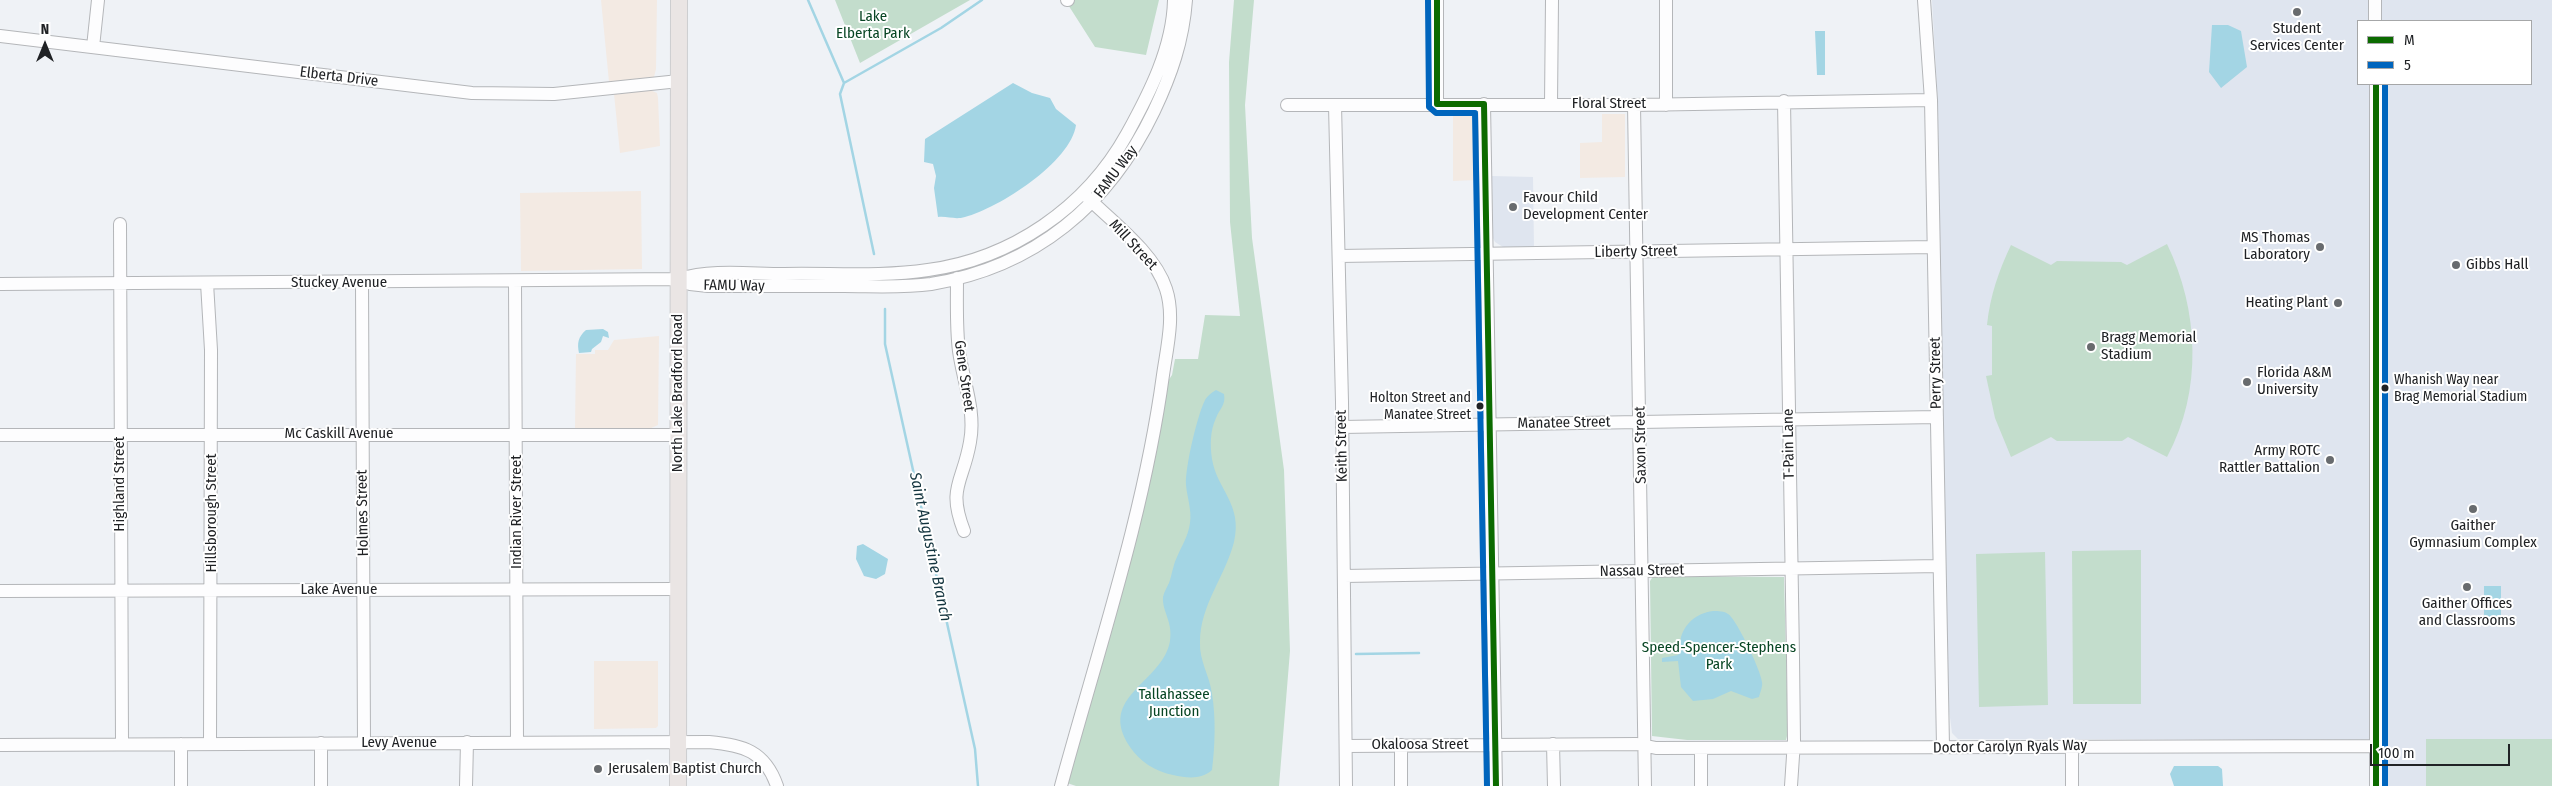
<!DOCTYPE html>
<style>
body{margin:0}
#map{position:relative;width:2552px;height:786px;overflow:hidden;background:#eff2f6;font-family:"Fira Sans Condensed",sans-serif}
canvas{display:block}
.legend{position:absolute;left:2357px;top:20px;width:175px;height:65px;box-sizing:border-box;background:#fff;border:1px solid #a6a7a8;margin:0;padding:6px 9px;list-style:none;font-size:15px;color:#202225}
.legend li{display:flex;align-items:center;gap:10px;height:25px}
.legend b{width:25px;border:1px solid #a6a7a8}
.north{position:absolute;left:20px;top:20px;width:50px;height:50px;-webkit-text-stroke:4px #fff;paint-order:stroke;rotate:0deg;font-size:14px;font-weight:700;line-height:20px;text-align:center;color:#202225}
.north::after{content:'';display:block;margin:auto;width:18px;height:22px;background:#202225;clip-path:polygon(50% 0,100% 100%,50% 72%,0 100%)}
.scale{position:absolute;left:2370px;top:744px;width:140px;height:22px;box-sizing:border-box;border:2px solid #202225;border-top:0;padding-left:6px;font-size:15px;line-height:18px;white-space:nowrap;color:#202225;-webkit-text-stroke:4px #fff;paint-order:stroke}
</style>
<div id="map">
<canvas width="2552" height="786"></canvas>
<ul class="legend">
<li><b style="height:6px;background:#0c6b00"></b>M</li>
<li><b style="height:6px;background:#0065bd"></b>5</li>
</ul>
<div class="north">N</div>
<div class="scale">100 m</div>
</div>
<script>
const ctx = document.querySelector('canvas').getContext('2d');
ctx.lineJoin = 'round';
function paint(path, color) {
  ctx.fillStyle = color;
  ctx.fill(path, 'evenodd');
}
function trace(path, color, width, dash) {
  ctx.strokeStyle = color;
  ctx.lineWidth = width;
  ctx.lineCap = dash ? 'butt' : 'round';
  ctx.setLineDash(dash || []);
  ctx.stroke(path);
}
function drawText(font, color, halo, rows, align = 'center') {
  ctx.font = font + ' "Fira Sans Condensed",sans-serif';
  ctx.lineWidth = 4;
  ctx.setLineDash([]);
  ctx.textBaseline = 'middle';
  ctx.strokeStyle = halo;
  ctx.fillStyle = color;
  for (const [text, x, y, turn = 0] of rows) {
    ctx.save();
    ctx.translate(x, y);
    ctx.rotate((+turn || 0) * Math.PI / 180);
    ctx.textAlign = isNaN(turn) ? turn : align;
    if (halo) ctx.strokeText(text, 0, 0);
    ctx.fillText(text, 0, 0);
    ctx.restore();
  }
}
paint(new Path2D(`
 M601 0H657L656 69 654 77 609 82Z
 M650 90 657 93 658 98 660 146 620 153 614 94Z
 M1460 111 1470 114 1475 119 1476 180 1453 181V112Z
 M1602 114H1625V177L1580 178V143L1602 142Z
 M641 191 642 269 521 271 520 193Z
 M659 336 658 425 649 429 575 428 576 354H595V350H608L614 340Z
 M594 661H658V726L656 728 594 729Z`), '#f3eae3');
paint(new Path2D(`
 M1932 0H2552V786H2388V740L1958 739 1952 733 1947 694 1938 106ZM2358 21H2531V84H2358Z
 M1492 176 1533 177 1534 248 1503 247 1495 242 1493 238Z`), '#dfe5ef');
paint(new Path2D(`
 M835 0H970L860 63Z
 M1065 0H1159L1146 55 1095 47Z
 M1234 0H1254L1245 105 1252 238 1284 470 1290 651 1279 786H1076L1067 783C1105 650 1149 518 1168 381L1172 375 1175 359H1198L1205 315 1240 316 1230 222 1229 62Z
 M2167 244C2199 310 2203 391 2167 457L2128 437 2122 441H2057L2051 437 2011 457 1995 418 1986 376 1992 375V326L1987 325C1990 296 1999 270 2011 245L2051 265 2057 261 2121 262 2127 265Z
 M2141 550V704H2073L2072 551Z
 M2045 552 2048 705 1979 707 1976 554Z
 M1658 576 1784 577 1788 732 1786 740H1687L1652 736 1650 581 1652 578Z
 M2426 739H2552V786H2426Z`), '#c3ddcc');
paint(new Path2D(`
 M2212 25H2228L2241 31 2247 67 2221 88 2209 72Z
 M1815 31H1825V75H1817Z
 M1013 83 1032 93 1050 98 1056 109 1076 125C1071 162 999 208 965 217 955 220 948 216 938 217L934 188 936 176 933 164 924 162 925 139Z
 M603 329 608 332 609 338 603 336 601 342 592 349 591 352 579 353C577 343 578 337 586 330Z
 M1216 390 1224 394C1226 405 1220 408 1216 418 1210 431 1210 445 1212 459 1217 490 1243 504 1234 542 1225 577 1200 605 1200 642 1199 661 1210 676 1212 694 1216 718 1215 746 1212 770 1201 780 1187 778 1173 775 1156 772 1139 761 1130 747 1096 696 1163 683 1170 641 1173 621 1162 612 1163 597 1164 592 1167 587 1169 583 1172 575 1173 565 1177 557 1182 545 1188 537 1190 523 1192 510 1187 497 1186 485 1185 468 1197 416 1205 400 1207 396 1211 393 1216 390Z
 M863 544 888 559 885 574 876 579 864 576 856 559 857 546Z
 M2484 586H2501V619H2484Z
 M1713 611C1719 611 1724 611 1728 614 1736 618 1762 673 1762 682 1763 686 1760 693 1759 697L1752 699 1731 691 1713 699 1693 701 1681 687 1678 661 1662 662V658L1678 655C1681 651 1679 648 1680 643 1682 625 1696 613 1713 611Z
 M2174 766H2218L2222 769 2223 786H2174L2170 774Z`), '#a3d5e4');
trace(new Path2D(`
 M808 0 844 83
 M874 254 840 94 844 83 941 28 982 0
 M885 309V344L975 749 978 786
 M1356 654 1419 653`), '#a3d5e4', 2.5);
const minor = new Path2D(`
 M1067 0H1068
 M1437 0V104
 M1924 0 1931 100 1943 746
 M2375 0V21
 M0 36 472 93 554 94 679 81
 M93 47 98 0
 M1784 101 1793 657 1794 741 1791 786
 M1484 104 1496 786
 M1551 104 1552 0
 M1287 105H1634L1931 100
 M1335 105 1342 402 1346 786
 M1634 105 1645 786
 M1666 105V0
 M120 224 122 744
 M1339 256 1933 247
 M957 278C957 302 956 327 959 351 963 381 976 411 970 442 963 483 947 487 964 531
 M679 279 690 284 708 286C753 286 798 286 844 286 873 286 902 288 931 284 1035 267 1109 205 1154 111 1171 75 1183 41 1186 0
 M515 281 517 742
 M207 283 211 350 210 744
 M362 283 364 743
 M0 284 679 279C712 269 750 274 784 274 832 273 881 277 928 270 1011 259 1086 208 1127 134 1149 94 1173 48 1174 0
 M1342 427 1937 417
 M0 435H678
 M1344 576 1939 566
 M0 591 678 589
 M1553 744 1554 786
 M0 745 709 742C743 745 765 751 777 786
 M1401 745V786
 M1346 746 1637 744 1656 748 2376 746
 M2072 746V786
 M1701 748V786
 M181 786V744
 M321 786V743
 M466 786 467 742
 M1061 786C1098 650 1144 515 1163 375 1167 347 1175 316 1166 289 1155 254 1114 223 1088 198
 M2376 786V84`);
const major = new Path2D(`
 M678 786 679 0`);
trace(minor, '#b4b6b9', 14);
trace(major, '#cdced0', 18);
trace(minor, '#fdfdfe', 12);
trace(major, '#eae5e4', 16);
trace(new Path2D(`
 M1437 0V104H1484L1496 786
 M2376 84V786`), '#0c6b00', 6);
trace(new Path2D(`
 M1428 0 1429 107 1436 113H1475L1487 786
 M2385 84V786`), '#0065bd', 6);
for (const [x, y, r, color] of [
 [2297,12,5,"#686b6e"],
 [1513,207,5,"#686b6e"],
 [2320,247,5,"#686b6e"],
 [2456,265,5,"#686b6e"],
 [2338,303,5,"#686b6e"],
 [2091,347,5,"#686b6e"],
 [2247,382,5,"#686b6e"],
 [2385,388,4.5,"#202225"],
 [1480,406,4.5,"#202225"],
 [2330,460,5,"#686b6e"],
 [2473,509,5,"#686b6e"],
 [2467,587,5,"#686b6e"],
 [598,769,5,"#686b6e"]
]) {
  const dot = new Path2D();
  dot.arc(x, y, r, 0, 2 * Math.PI);
  ctx.fillStyle = color;
  ctx.fill(dot);
  trace(dot, '#fff', 2);
}
drawText('14px', '#202225', '#fff', [
 ["Whanish Way near",2394,380],
 ["Brag Memorial Stadium",2394,397],
 ["Holton Street and",1471,398,"right"],
 ["Manatee Street",1471,415,"right"]
], 'left');
drawText('15px', '#074523', '#fff', [
 ["Lake",873,17],
 ["Elberta Park",873,34],
 ["Speed-Spencer-Stephens",1719,648],
 ["Park",1719,665],
 ["Tallahassee",1174,695],
 ["Junction",1174,712]
]);
drawText('15px', '#202225', '#fff', [
 ["Student",2297,29,"center"],
 ["Services Center",2297,46,"center"],
 ["Favour Child",1523,198],
 ["Development Center",1523,215],
 ["MS Thomas",2310,238,"right"],
 ["Laboratory",2310,255,"right"],
 ["Gibbs Hall",2466,265],
 ["Heating Plant",2328,303,"right"],
 ["Bragg Memorial",2101,338],
 ["Stadium",2101,355],
 ["Florida A&M",2257,373],
 ["University",2257,390],
 ["Army ROTC",2320,451,"right"],
 ["Rattler Battalion",2320,468,"right"],
 ["Gaither",2473,526,"center"],
 ["Gymnasium Complex",2473,543,"center"],
 ["Gaither Offices",2467,604,"center"],
 ["and Classrooms",2467,621,"center"],
 ["Jerusalem Baptist Church",608,769]
], 'left');
drawText('15px', '#202225', '#fff', [
 ["Elberta Drive",339,77,7],
 ["Floral Street",1609,104],
 ["FAMU Way",1116,172,-53],
 ["Mill Street",1133,245,47],
 ["Liberty Street",1636,252,-1],
 ["Stuckey Avenue",339,283],
 ["FAMU Way",734,286,1],
 ["Perry Street",1936,373,-91],
 ["Gene Street",964,376,82],
 ["North Lake Bradford Road",678,393,-90],
 ["Manatee Street",1564,423,-1],
 ["Mc Caskill Avenue",339,434],
 ["T-Pain Lane",1789,444,-91],
 ["Saxon Street",1641,445,-91],
 ["Keith Street",1342,446,-91],
 ["Highland Street",120,484,-90],
 ["Indian River Street",517,512,-90],
 ["Hillsborough Street",212,513,-90],
 ["Holmes Street",363,513,-91],
 ["Nassau Street",1642,571,-1],
 ["Lake Avenue",339,590],
 ["Levy Avenue",399,743],
 ["Okaloosa Street",1420,745],
 ["Doctor Carolyn Ryals Way",2010,747,-1]
]);
drawText('italic 16px', '#13343e', '#fff', [
 ["Saint Augustine Branch",930,547,78]
]);
</script>
